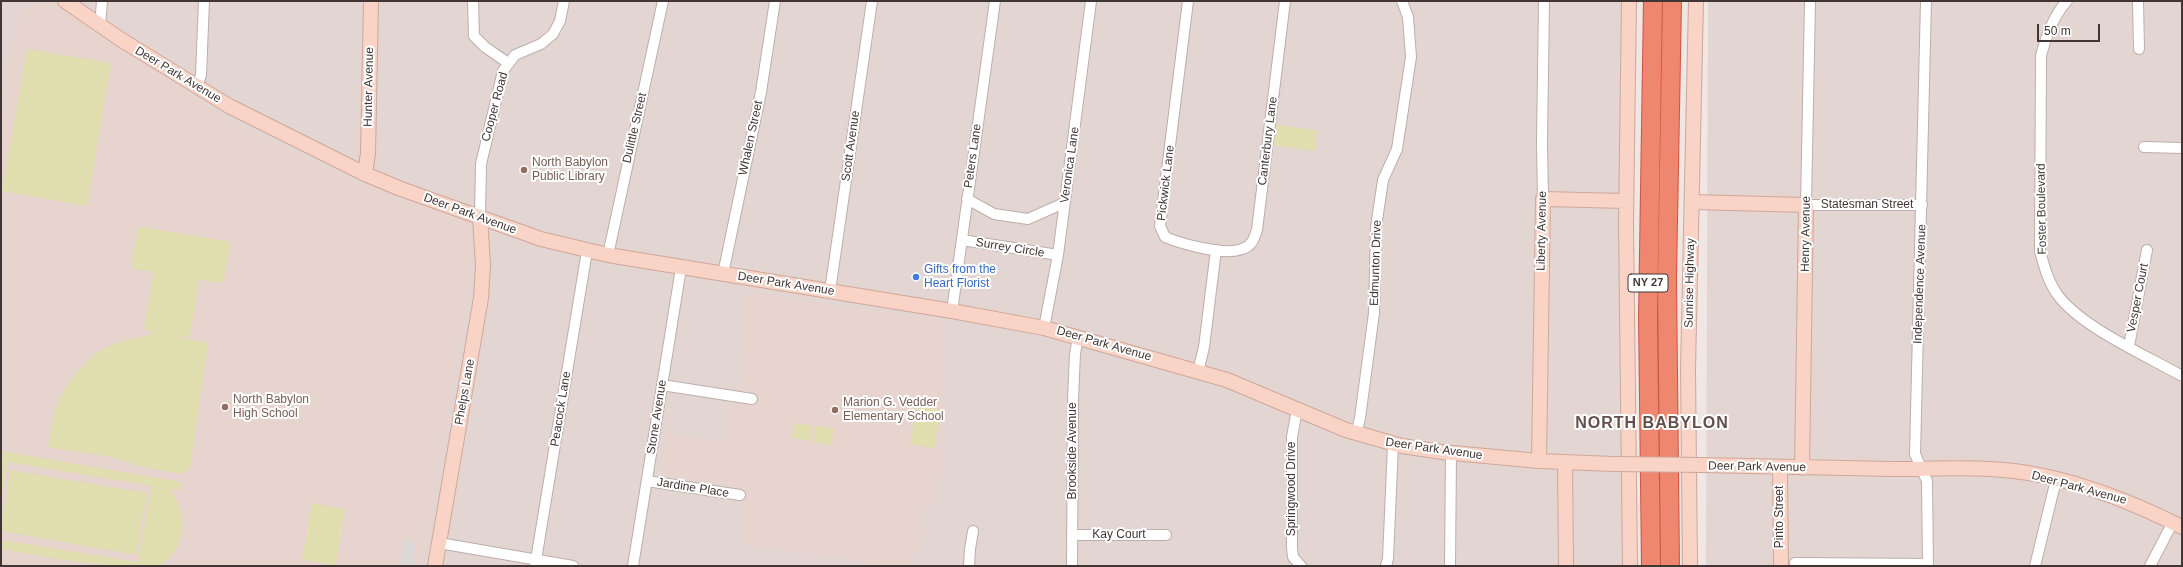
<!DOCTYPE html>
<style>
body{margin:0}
#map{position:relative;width:2183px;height:567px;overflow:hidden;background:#f0e6e4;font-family:Helvetica,sans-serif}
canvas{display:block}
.frame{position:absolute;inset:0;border:2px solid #413634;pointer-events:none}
.scale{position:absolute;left:2037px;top:24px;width:63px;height:18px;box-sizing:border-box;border:2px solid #413634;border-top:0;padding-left:5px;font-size:12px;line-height:14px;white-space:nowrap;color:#413634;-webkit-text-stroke:3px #fff;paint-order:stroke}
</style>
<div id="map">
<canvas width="2183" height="567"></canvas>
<div class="frame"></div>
<div class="scale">50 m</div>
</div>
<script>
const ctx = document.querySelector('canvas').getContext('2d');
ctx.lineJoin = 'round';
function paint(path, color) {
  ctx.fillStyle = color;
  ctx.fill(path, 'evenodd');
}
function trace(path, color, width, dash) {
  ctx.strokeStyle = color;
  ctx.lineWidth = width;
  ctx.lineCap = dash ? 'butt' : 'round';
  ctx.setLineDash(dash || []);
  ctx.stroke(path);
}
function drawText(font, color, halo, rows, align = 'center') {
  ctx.font = font + ' Helvetica,sans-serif';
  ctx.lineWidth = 4;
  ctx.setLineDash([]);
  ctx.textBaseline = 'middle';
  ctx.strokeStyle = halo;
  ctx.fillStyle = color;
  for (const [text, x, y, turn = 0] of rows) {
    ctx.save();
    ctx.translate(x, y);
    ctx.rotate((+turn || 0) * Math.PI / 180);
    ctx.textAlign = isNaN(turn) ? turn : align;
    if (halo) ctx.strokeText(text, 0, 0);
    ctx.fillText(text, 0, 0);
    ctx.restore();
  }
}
paint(new Path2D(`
 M1 1H1629L1630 566H1Z
 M1708 1H2182V566H1706Z`), '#e3d6d2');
paint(new Path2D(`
 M33 1H53L234 123 362 183 468 221 476 252 422 566H233L220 563 207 566H1V140L15 24Z
 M745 293 944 320 942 474 932 473V507L921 510 916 523 919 533 925 537 907 566H892L742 543V491L725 484 661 474 668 432 722 442 731 388H742Z`), '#e8d4cf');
paint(new Path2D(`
 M27 49 111 63 87 206 2 191Z
 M1276 125 1317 130 1315 151 1273 145Z
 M142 227 226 241 230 245 224 280 220 283 198 279 199 283 190 336 187 338 170 336 208 343 190 469 183 474 143 467 111 457 48 447C51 434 52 420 56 408 62 386 89 355 109 346 123 340 141 338 156 333L147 331 144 328 154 272 134 269 132 264 138 228Z
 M917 406 941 410 934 448 910 444Z
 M794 423 813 426 810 441 792 438Z
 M816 426 834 429 832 445 813 442Z
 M1 451 181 482 180 490 169 489C181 504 187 520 180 540 177 549 167 564 156 566 149 567 139 566 132 566 88 566 44 556 1 549V540L138 562 151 487 147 485 8 462 1 500Z
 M10 470 147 493 136 555 1 531Z
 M312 503 345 509 336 565 302 560Z`), '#e1dfb0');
paint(new Path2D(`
 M404 538 417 543 413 566H399Z`), '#ded9d9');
const street = new Path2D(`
 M473 1 474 36 485 47 508 63
 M1188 1 1160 226 1165 237C1182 244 1225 256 1242 249 1252 246 1254 239 1257 230L1285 1
 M1810 1 1806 205H1922
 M1926 1 1915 454 1927 481 1928 566
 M2067 1C2053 16 2046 36 2041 56L2040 251C2044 266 2048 281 2057 294 2079 326 2147 356 2182 376
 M2138 1 2139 49
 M100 26 102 1
 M197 87 201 75 204 1
 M2144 147 2182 148
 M967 199 994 214 1028 219 1064 203
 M1543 199 1542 142 1544 1
 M480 217 481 164 503 71 515 55 541 44 553 34 560 21 564 1
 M962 240 1058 255
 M608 255 663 1
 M723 274 761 92 775 1
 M830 291 872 1
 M952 311 995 1
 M1044 328 1058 255 1091 1
 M2129 346 2147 250
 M1198 372 1204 347 1216 250
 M662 385 752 399
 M1297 410 1292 437V548L1293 557 1301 566
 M1356 434 1360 418 1374 313 1376 227 1383 180 1397 149 1411 57 1408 17 1402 1
 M647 481 740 495
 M1072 535H1166
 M439 543 573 566
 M1795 563 1928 564
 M535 566 587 251
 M633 566 681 268
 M969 566 970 549 973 531
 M1072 566 1073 399 1075 354 1078 337
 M1386 566 1388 559 1393 444
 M1450 566 1451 453
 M2035 566 2056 480
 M2150 566 2173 522`);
const secondary = new Path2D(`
 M65 1 120 39 229 106 365 174 401 189 541 239 608 255 952 311 1044 328 1227 380 1346 430 1402 446 1442 452 1539 461 1614 464
 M1629 1 1626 224 1630 566
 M365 174 368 153 371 1
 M1692 202 1806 205 1802 468
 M1539 461 1543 199 1626 201
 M1565 463 1566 566
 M1702 465C1766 466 1829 468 1893 469 1943 469 1994 465 2044 476 2092 486 2138 505 2182 527
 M1780 467 1781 566
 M435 566 481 298 483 265 480 217
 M1690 566 1688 369 1696 1`);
const highway = new Path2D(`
 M1651 566 1648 317 1653 1
 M1670 566 1667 277 1672 1`);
trace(street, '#bdaeaa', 12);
trace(secondary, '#cea79a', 16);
trace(highway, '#cc5541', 20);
trace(street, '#fff', 10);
trace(secondary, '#f9d3c5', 14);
trace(highway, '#ef8670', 18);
const secondaryBridge = new Path2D(`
 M1614 464 1702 465`);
trace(secondaryBridge, '#cea79a', 16, []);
trace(secondaryBridge, '#f9d3c5', 14);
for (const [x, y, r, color] of [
 [524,170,4,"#8d6e63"],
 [916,277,4,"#3f7fe0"],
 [225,407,4,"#8d6e63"],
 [835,410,4,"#8d6e63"]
]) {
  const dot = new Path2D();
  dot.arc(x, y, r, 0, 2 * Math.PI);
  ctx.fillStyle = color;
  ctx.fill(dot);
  trace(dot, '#fff', 1.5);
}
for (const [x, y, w] of [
 [1648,283,40]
]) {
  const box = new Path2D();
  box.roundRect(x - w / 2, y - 9, w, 18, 3);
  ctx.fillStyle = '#fff';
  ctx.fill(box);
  trace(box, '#413634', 1);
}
drawText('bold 11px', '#413634', null, [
 ["NY 27",1648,283]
]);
drawText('12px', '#413634', '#fff', [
 ["Deer Park Avenue",178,75,31],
 ["Hunter Avenue",369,87,-89],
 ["Cooper Road",495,107,-75],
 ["Dulittle Street",635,128,-77],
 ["Whalen Street",751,138,-78],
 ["Canterbury Lane",1268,141,-83],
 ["Scott Avenue",851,146,-82],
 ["Peters Lane",973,156,-82],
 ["Veronica Lane",1070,165,-82],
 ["Pickwick Lane",1166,183,-83],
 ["Statesman Street",1867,205],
 ["Foster Boulevard",2042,209,-91],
 ["Deer Park Avenue",470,214,20],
 ["Liberty Avenue",1542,231,-89],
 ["Henry Avenue",1806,234,-89],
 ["Surrey Circle",1010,248,9],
 ["Edmunton Drive",1376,263,-88],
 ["Sunrise Highway",1690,283,-89],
 ["Deer Park Avenue",786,284,9],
 ["Independence Avenue",1920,284,-88],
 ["Vesper Court",2138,298,-79],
 ["Deer Park Avenue",1104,344,16],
 ["Phelps Lane",465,392,-80],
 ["Peacock Lane",561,409,-81],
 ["Stone Avenue",657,417,-81],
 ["Deer Park Avenue",1434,449,8],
 ["Brookside Avenue",1073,451,-90],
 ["Deer Park Avenue",1757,467,1],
 ["Jardine Place",693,488,9],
 ["Deer Park Avenue",2079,488,15],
 ["Springwood Drive",1292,489,-90],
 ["Pinto Street",1780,517,-90],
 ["Kay Court",1119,535]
]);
drawText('12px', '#785e54', '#fff', [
 ["North Babylon",532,163],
 ["Public Library",532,177],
 ["North Babylon",233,400],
 ["High School",233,414],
 ["Marion G. Vedder",843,403],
 ["Elementary School",843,417]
], 'left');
drawText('12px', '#366cbe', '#fff', [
 ["Gifts from the",924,270],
 ["Heart Florist",924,284]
], 'left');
ctx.letterSpacing = '1px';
drawText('bold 16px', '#634f4d', '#fff', [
 ["NORTH BABYLON",1652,424]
]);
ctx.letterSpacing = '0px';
</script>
